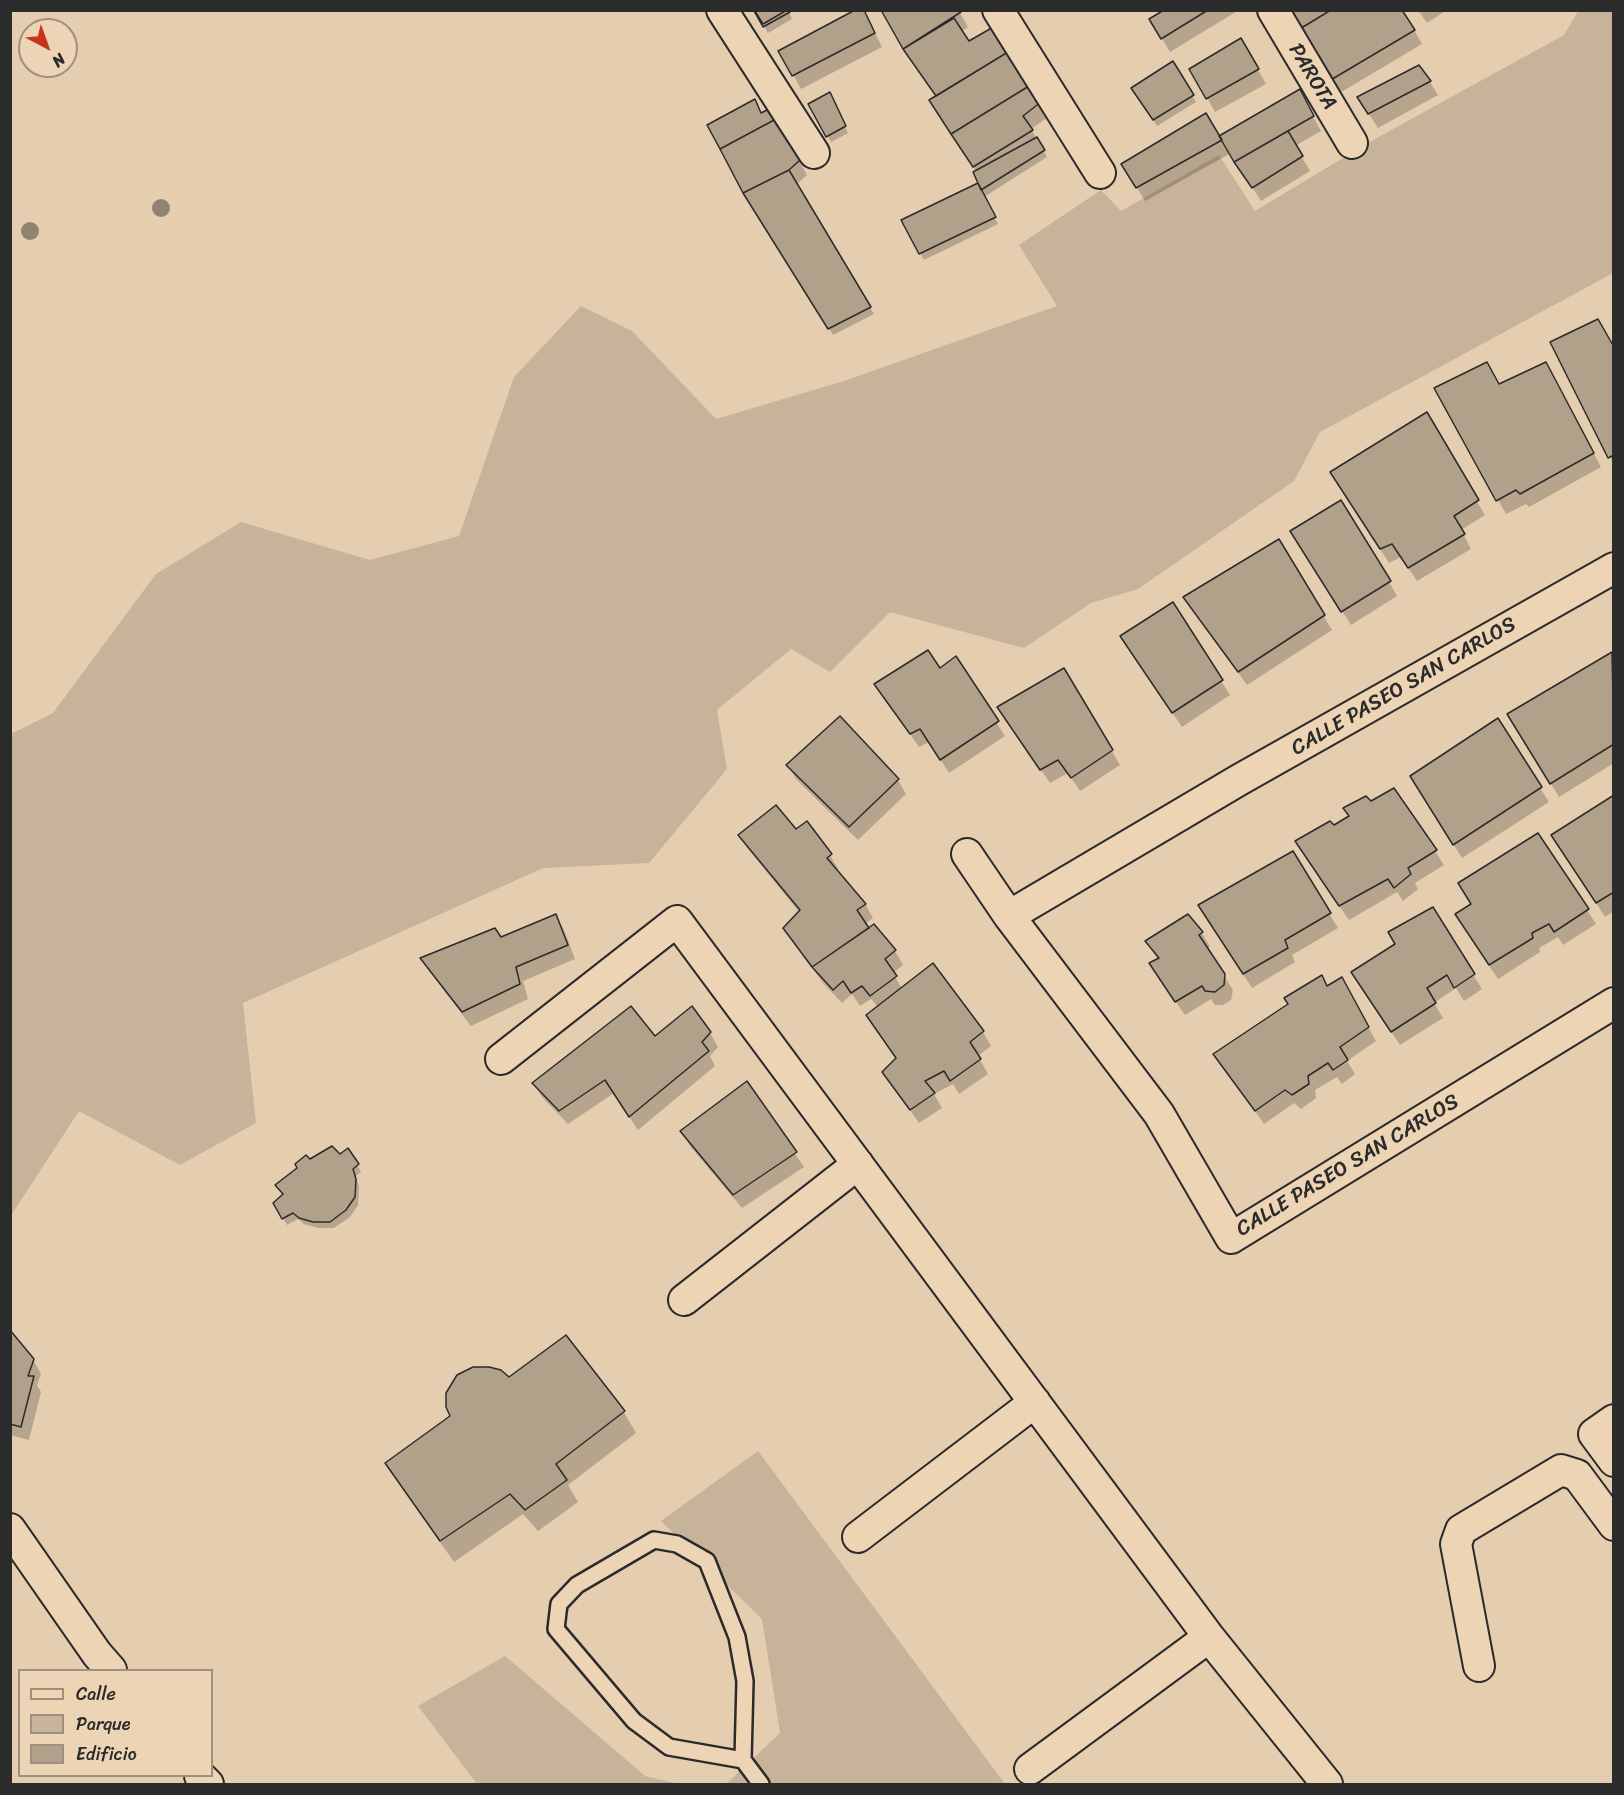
<!DOCTYPE html>
<style>
body{margin:0}
#map{position:relative;width:1624px;height:1795px;overflow:hidden;background:#e5cdaf;font-family:Sriracha,sans-serif}
canvas{display:block}
.frame{position:absolute;inset:0;border:12px solid #2b2b2b;pointer-events:none}
.legend{position:absolute;left:18px;top:1669px;width:195px;height:108px;box-sizing:border-box;background:#edd4b5;border:2px solid #9f907e;margin:0;padding:8px 10px;list-style:none;font-size:18px;color:#2b2b2b}
.legend li{display:flex;align-items:center;gap:12px;height:30px}
.legend b{width:30px;border:2px solid #9f907e}
.north{position:absolute;left:18px;top:18px;width:60px;height:60px;box-sizing:border-box;background:#edd4b5;border:2px solid #9f907e;border-radius:50%;rotate:139deg;font-size:16px;font-weight:700;line-height:24px;text-align:center;color:#2b2b2b}
.north::after{content:'';display:block;margin:auto;width:21px;height:27px;background:#c8321e;clip-path:polygon(50% 0,100% 100%,50% 72%,0 100%)}
</style>
<div id="map">
<canvas width="1624" height="1795"></canvas>
<div class="frame"></div>
<ul class="legend">
<li><b style="height:8px;background:#edd4b5"></b>Calle</li>
<li><b style="height:16px;background:#c7b29a"></b>Parque</li>
<li><b style="height:16px;background:#b1a08a"></b>Edificio</li>
</ul>
<div class="north">N</div>
</div>
<script>
const ctx = document.querySelector('canvas').getContext('2d');
ctx.lineJoin = 'round';
function paint(path, color) {
  ctx.fillStyle = color;
  ctx.fill(path, 'evenodd');
}
function trace(path, color, width, dash) {
  ctx.strokeStyle = color;
  ctx.lineWidth = width;
  ctx.lineCap = dash ? 'butt' : 'round';
  ctx.setLineDash(dash || []);
  ctx.stroke(path);
}
function drawText(font, color, halo, rows, align = 'center') {
  ctx.font = font + ' Sriracha,sans-serif';
  ctx.lineWidth = 4.5;
  ctx.setLineDash([]);
  ctx.textBaseline = 'middle';
  ctx.strokeStyle = halo;
  ctx.fillStyle = color;
  for (const [text, x, y, turn = 0] of rows) {
    ctx.save();
    ctx.translate(x, y);
    ctx.rotate((+turn || 0) * Math.PI / 180);
    ctx.textAlign = isNaN(turn) ? turn : align;
    if (halo) ctx.strokeText(text, 0, 0);
    ctx.fillText(text, 0, 0);
    ctx.restore();
  }
}
paint(new Path2D(`
 M1578 11H1613V273L1320 432 1294 481 1138 589 1091 603 1024 648 890 612 830 672 791 649 717 710 727 769 649 863 543 868 243 1003 256 1123 180 1165 79 1111 12 1214 11 1211V734L53 713 156 574 241 522 370 560 459 536 514 377 581 306 632 331 716 419 844 381 1057 306 1019 245 1101 190 1121 211 1219 155 1255 211 1373 140 1564 35Z
 M758 1451 1005 1784H726L780 1733 762 1619 661 1521Z
 M505 1656 645 1776 679 1784H477L418 1706Z`), '#c7b29a');
paint(new Path2D(`
 M788 10 792 19 768 33 757 12Z
 M882 10H963L960 13 968 27 961 32 969 43 994 28 1048 117 1031 129 1047 157 984 197 998 224 924 260 903 221 980 183 976 171 939 114 937 97 913 62Z
 M1167 10H1239L1170 52 1151 19Z
 M1287 10 1414 30 1422 44 1338 94Z
 M1418 10H1447L1427 23Z
 M870 23 882 47 801 89 780 51Z
 M1241 40 1266 84 1215 112 1191 69Z
 M1173 63 1196 102 1157 126 1137 95Z
 M1430 82 1438 95 1378 128 1367 111Z
 M754 101 762 115 788 141 807 175 796 185 874 314 833 335 753 206Z
 M833 101 848 133 831 142 810 104Z
 M1307 105 1321 131 1295 146 1310 171 1261 201 1231 153 1145 201 1123 164 1219 138Z
 M1552 343 1614 349V464L1610 457Z
 M1554 378 1601 467 1529 507 1526 504 1506 514 1436 389 1499 386Z
 M1426 414 1485 515 1461 530 1471 549 1417 581 1401 557 1389 563 1340 486Z
 M1279 541 1332 630 1247 685 1185 597Z
 M1300 545 1389 582 1397 596 1351 625Z
 M1172 604 1230 695 1182 727 1130 650Z
 M1612 654 1614 657V763L1559 797 1517 728Z
 M956 659 1005 736 949 773 929 742 919 747 876 684 939 670Z
 M1064 670 1120 765 1080 791 1068 773 1050 783 1007 721Z
 M788 765 898 780 906 794 858 840 796 779Z
 M1540 788 1549 802 1462 858 1420 791Z
 M1614 797V911L1605 917 1561 849Z
 M1350 817 1435 851 1444 865 1415 883 1418 889 1403 901 1397 892 1349 920 1305 856 1334 827Z
 M796 831 830 855 838 869 836 871 865 904 873 918 865 924 895 951 903 965 893 973 902 989 983 1032 991 1046 978 1056 988 1074 959 1094 953 1084 934 1094 942 1108 919 1123 884 1072 897 1059 868 1015 878 1007 871 999 860 1006 852 994 842 1003 822 982 785 928 800 913 748 849 740 835Z
 M1538 835 1596 924 1563 945 1558 937 1539 948 1540 952 1498 979 1465 929 1473 904Z
 M1292 853 1338 928 1292 955 1295 962 1252 988 1208 919Z
 M1432 909 1482 989 1464 1001 1456 988 1434 1003 1443 1018 1400 1045 1361 987 1397 945Z
 M556 916 564 930 575 959 523 981 528 999 471 1026 430 972 422 958 500 939Z
 M1188 916 1202 933 1210 947 1207 949 1233 990 1231 1000 1223 1005H1215L1211 999 1185 1015 1159 977 1158 960 1147 941Z
 M1341 979 1376 1041 1347 1061 1355 1074 1342 1084 1337 1077 1315 1090 1316 1098 1301 1109 1294 1103 1264 1124 1215 1054Z
 M710 1033 718 1047 710 1056 715 1066 638 1130 614 1093 568 1124 542 1097 534 1083 654 1038Z
 M746 1083 804 1167 742 1208 690 1146 682 1132Z
 M348 1150 361 1172 356 1176 359 1187 358 1205 350 1217 334 1228H318L304 1224 298 1219 287 1225 275 1203 284 1196 277 1185 309 1161 339 1156Z
 M10 1332 33 1360 41 1374 37 1385 41 1392 29 1440 10 1435Z
 M508 1379 623 1411 636 1433 568 1485 578 1502 538 1531 523 1514 454 1562 400 1485 387 1464Z`), '#0003');
const building = new Path2D(`
 M756 10H789L790 12 763 27 754 11Z
 M787 10 763 24 755 11V10Z
 M855 10H864L875 33 792 76 778 51Z
 M881 10H960L961 12 903 49Z
 M1164 10H1208L1161 39 1149 19Z
 M1286 10H1331L1298 30Z
 M1331 10H1402L1415 30 1329 81 1298 30Z
 M954 18 969 41 995 26 1008 52 936 96 903 49Z
 M1241 38 1259 69 1206 99 1189 69Z
 M1008 52 1029 86 951 134 929 100Z
 M1173 61 1194 95 1153 120 1131 88Z
 M1419 65 1431 81 1368 114 1357 97Z
 M1029 86 1041 102 1023 116 1033 130 973 167 951 134Z
 M1300 89 1314 116 1234 162 1219 136Z
 M830 92 846 126 826 137 808 104Z
 M755 99 761 113 771 108 776 119 720 149 707 125Z
 M1206 113 1222 140 1136 188 1121 164Z
 M776 119 800 160 789 170 743 193 720 149Z
 M1288 131 1303 156 1252 188 1234 162Z
 M1037 137 1045 150 981 190 973 172Z
 M789 170 871 307 828 329 743 193Z
 M978 183 996 217 919 254 901 220Z
 M1598 319 1614 347V455L1608 458 1550 342Z
 M1487 362 1499 384 1546 362 1594 453 1520 494 1516 490 1496 501 1434 388Z
 M1427 412 1479 500 1454 516 1465 534 1408 568 1392 544 1380 549 1330 472Z
 M1341 500 1391 581 1341 612 1290 531Z
 M1279 539 1325 615 1238 672 1183 597Z
 M1173 602 1223 680 1172 713 1120 636Z
 M928 650 940 668 956 656 999 721 940 760 920 729 910 734 874 684Z
 M1612 652 1614 744 1550 784 1507 714Z
 M1064 668 1113 750 1071 778 1058 760 1040 770 997 707Z
 M840 716 899 779 849 827 786 765Z
 M1498 718 1542 787 1453 845 1410 776Z
 M1394 788 1437 850 1408 868 1411 874 1394 888 1388 879 1339 906 1295 841 1330 821 1334 825 1349 816 1343 808 1366 796 1371 801Z
 M1614 795V892L1596 903 1551 835Z
 M776 805 796 829 807 821 832 854 827 858 866 904 857 910 869 928 812 967 783 928 800 910 738 835Z
 M1538 833 1589 909 1554 932 1549 924 1532 933 1533 938 1489 965 1455 914 1471 904 1458 883Z
 M1293 851 1331 913 1285 940 1288 948 1243 974 1198 905Z
 M1433 907 1475 974 1454 988 1447 975 1427 988 1436 1003 1391 1032 1351 972 1395 944 1388 932Z
 M556 914 568 945 516 967 520 984 462 1012 420 958 495 928 501 937Z
 M1188 914 1203 932 1199 935 1225 974 1224 985 1215 992 1205 991 1202 986 1175 1002 1149 963 1159 958 1145 941Z
 M874 924 896 950 885 959 897 976 870 996 862 986 851 993 843 981 833 990 812 967Z
 M933 963 984 1031 970 1042 981 1059 950 1081 944 1071 925 1081 935 1093 910 1110 882 1072 896 1058 866 1015Z
 M1322 975 1327 986 1342 977 1369 1027 1340 1047 1348 1060 1333 1070 1328 1063 1308 1076 1309 1084 1292 1095 1285 1090 1255 1111 1213 1054 1288 1004 1284 998Z
 M631 1006 655 1036 692 1006 711 1032 702 1042 709 1051 629 1117 605 1080 559 1111 532 1083Z
 M747 1081 797 1152 733 1195 680 1131Z
 M332 1146 340 1154 348 1148 359 1164 353 1169 356 1179 355 1197 346 1210 330 1222H313L299 1218 293 1213 282 1219 273 1203 283 1194 275 1185 297 1168 295 1164 306 1155 310 1159Z
 M10 1330 34 1359 28 1376H34L21 1427 10 1424Z
 M566 1335 625 1411 556 1464 567 1480 525 1510 510 1494 440 1541 385 1463 450 1416 446 1407V1393L457 1375 473 1367H489L501 1370 509 1377Z`);
paint(building, '#b1a08a');
trace(building, '#2b2b2b', 1.5);
const lane = new Path2D(`
 M743 1760 669 1747 634 1721 556 1629 559 1604 577 1585 654 1540 677 1544 707 1561 737 1637 745 1681 743 1760 761 1784`);
const street = new Path2D(`
 M722 10 814 153
 M998 10 1100 173
 M1273 10 1352 143
 M967 854 1009 916 1159 1114 1231 1238 1614 1003
 M1009 916 1239 780 1614 568
 M501 1059 677 921 1209 1637 1327 1784
 M684 1300 858 1164
 M1614 1420 1594 1434 1614 1461
 M10 1529 97 1654 111 1670
 M858 1537 1035 1402
 M1479 1666 1456 1544 1461 1530 1561 1470 1577 1475 1614 1525
 M1030 1769 1209 1637
 M200 1776 208 1784`);
trace(lane, '#2b2b2b', 20);
trace(street, '#2b2b2b', 34);
trace(lane, '#edd4b5', 15);
trace(street, '#edd4b5', 30);
ctx.fillStyle = '#908372';
for (const [x, y] of [
 [161,208],
 [30,231]
]) {
  ctx.beginPath();
  ctx.arc(x, y, 9, 0, 2 * Math.PI);
  ctx.fill();
}
drawText('21px', '#2b2b2b', '#edd4b5', [
 ["PAROTA",1312,77,59],
 ["CALLE PASEO SAN CARLOS",1404,687,-30],
 ["CALLE PASEO SAN CARLOS",1348,1166,-31]
]);
</script>
